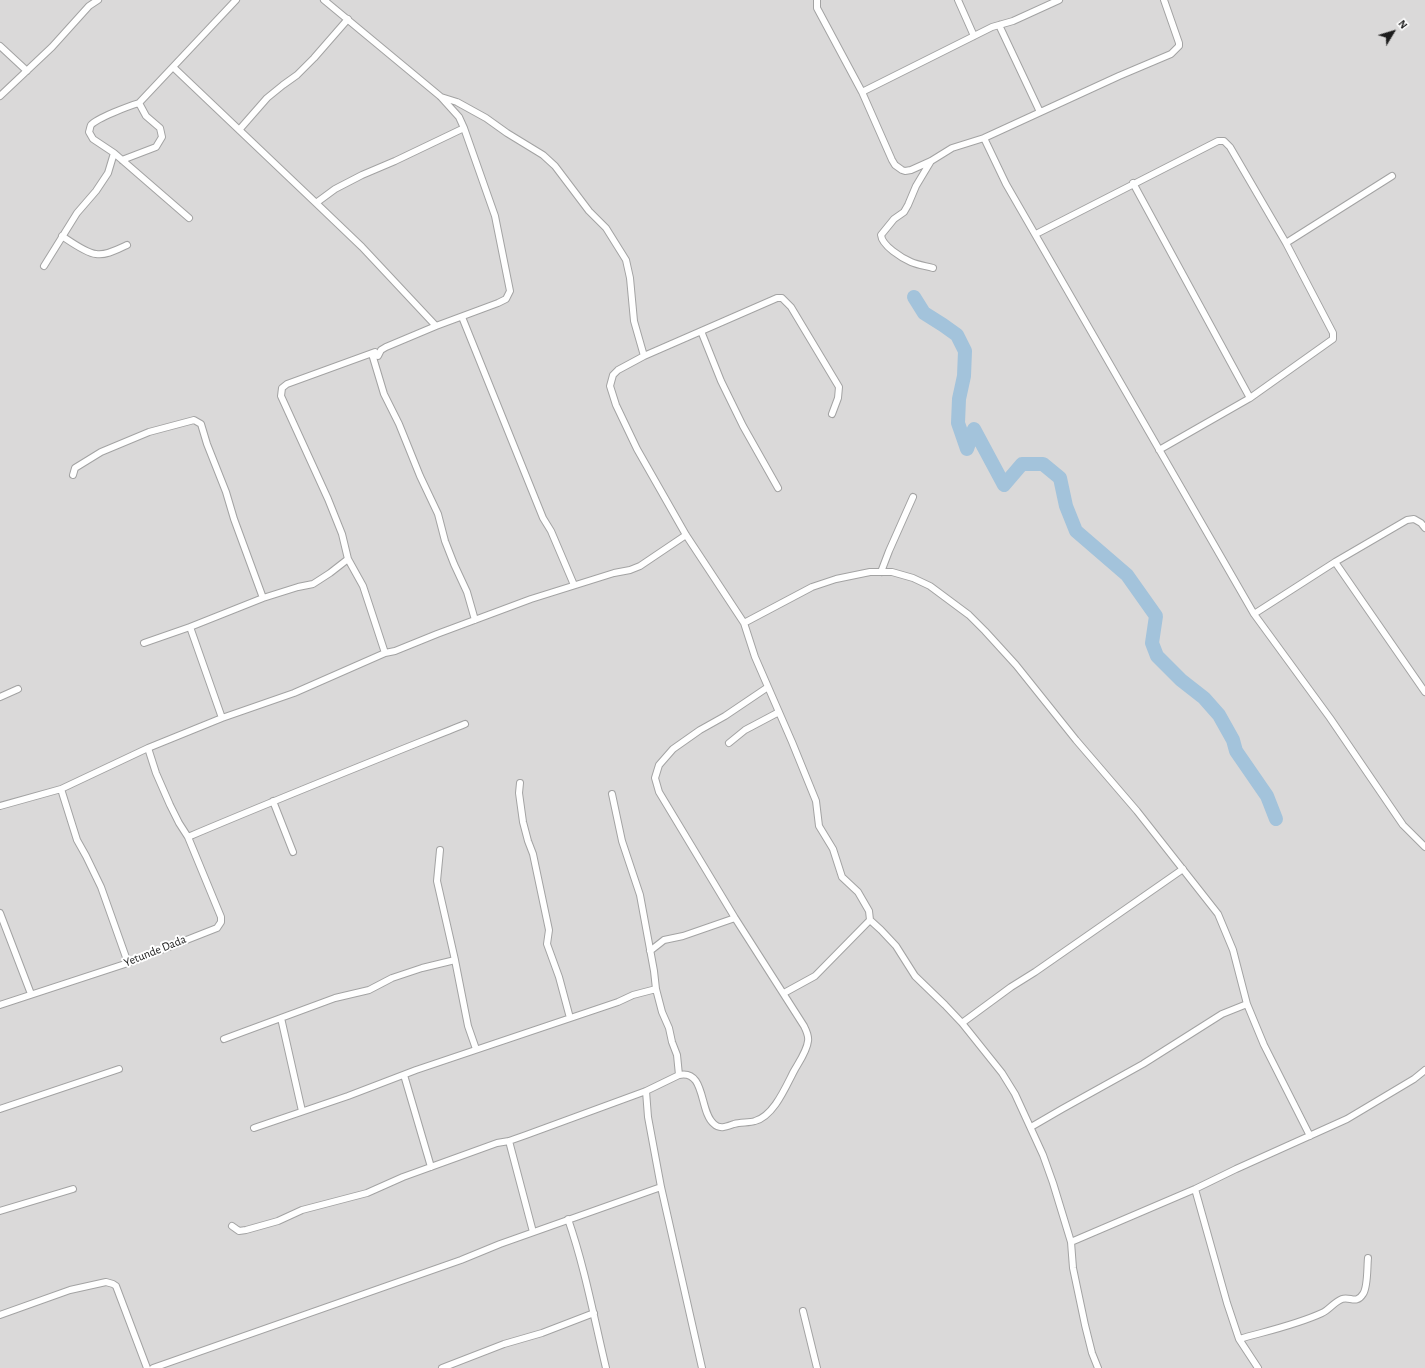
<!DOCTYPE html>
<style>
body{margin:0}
#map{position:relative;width:1425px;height:1368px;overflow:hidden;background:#edece2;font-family:"Alegreya Sans",sans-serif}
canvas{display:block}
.north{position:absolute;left:1373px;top:12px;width:40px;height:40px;-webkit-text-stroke:3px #fff;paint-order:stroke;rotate:52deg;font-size:11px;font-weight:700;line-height:16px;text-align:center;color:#1c1c1c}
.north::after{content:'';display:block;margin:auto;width:14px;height:18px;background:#1c1c1c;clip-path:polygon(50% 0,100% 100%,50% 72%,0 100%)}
</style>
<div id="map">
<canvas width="1425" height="1368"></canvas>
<div class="north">N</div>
</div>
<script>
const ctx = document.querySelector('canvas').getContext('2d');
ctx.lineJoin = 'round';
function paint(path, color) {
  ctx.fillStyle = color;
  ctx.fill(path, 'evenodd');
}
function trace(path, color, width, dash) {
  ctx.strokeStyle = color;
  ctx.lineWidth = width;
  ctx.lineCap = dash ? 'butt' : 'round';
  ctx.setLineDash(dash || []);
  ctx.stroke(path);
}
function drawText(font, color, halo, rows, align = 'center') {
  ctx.font = font + ' "Alegreya Sans",sans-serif';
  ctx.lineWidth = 4;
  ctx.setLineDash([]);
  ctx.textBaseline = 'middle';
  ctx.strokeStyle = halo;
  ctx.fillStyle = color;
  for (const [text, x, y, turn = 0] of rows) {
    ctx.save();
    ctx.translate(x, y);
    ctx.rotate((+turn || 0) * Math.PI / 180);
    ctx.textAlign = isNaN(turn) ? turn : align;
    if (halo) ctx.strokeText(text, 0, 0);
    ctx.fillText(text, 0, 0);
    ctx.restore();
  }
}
paint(new Path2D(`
 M0 0H1425V1368H0Z`), '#dad9d9');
trace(new Path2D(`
 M914 297 924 313 943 325 957 335 965 351 964 376 959 399 958 423 967 449 974 429 1004 485 1022 464H1043L1060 478 1066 506 1076 531 1127 575 1156 616 1152 643 1157 656 1181 680 1204 698 1219 715 1233 740 1236 751 1267 796 1276 819`), '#a3c3db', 14);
const street = new Path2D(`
 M324 0 441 97 459 117 464 128 395 161 362 175 335 189 316 203 362 247 436 326 386 347 381 350 378 356 372 354
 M817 0V8L862 92 892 160 895 165 902 170 905 171 911 170 931 161 952 148 984 138 1119 76 1171 54 1179 46V43L1164 0
 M958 0 974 36
 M999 25 1040 112
 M0 46 27 71
 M173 67 316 203
 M862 92 992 27 1013 21 1059 0
 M0 96 52 47 89 6 98 0
 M441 97 457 102 486 118 507 133 543 155 555 166 589 211 606 228 626 260 630 278 634 321 644 356
 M239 130 267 98 283 85 297 75 314 58 348 19
 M984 138 1006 184 1254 614 1330 718 1403 825 1425 847
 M122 160 156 147 162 137 160 128 146 116 139 103
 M931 161 916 186 908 205 904 212 894 219 881 235C882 246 902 258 911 262 918 265 926 266 933 268
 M1133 183 1250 398
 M189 218 114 153 93 139 89 132C90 129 90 127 91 125 97 118 129 106 139 103L236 0
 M1036 234 1218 141H1224L1230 147 1286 243 1333 333V339L1250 398 1159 450
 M62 236C71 242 86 253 96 254 106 256 118 249 127 245
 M1286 243 1392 176
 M44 266 77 213 96 191 108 173 114 153
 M462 317 543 518 551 531 574 585
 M436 326 498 303 506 299 510 291 495 216 464 128
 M701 331 721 381 743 426 778 488
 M375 352 287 384 282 388 281 396 328 499 342 534 348 559 363 586 385 653
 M372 354 384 394 399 424 420 476 438 514 445 541 454 564 467 592 475 620
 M832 414 838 398 839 387 791 307 782 298H777L644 356 618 370 613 375 610 386 616 405 637 449 686 535 744 623 755 657 792 742 816 801 819 826 833 849 842 877 858 892 869 911 870 920 881 930 896 946 915 976 945 1005 962 1023 1002 1073 1015 1094 1043 1155 1053 1183 1071 1242 1073 1268 1085 1325 1092 1353 1098 1368
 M73 475 75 468 101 452 149 432 194 420 201 424 207 444 226 492 234 519 263 598
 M1335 562 1425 692
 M881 572 889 551 913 497
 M1254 614 1335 562 1407 520 1414 519 1421 523 1425 528
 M744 623 812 587 836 579 870 572H892L913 578 930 586 969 615 985 631 1016 665 1076 740 1137 811 1218 914 1233 950 1247 1004 1264 1045 1310 1136
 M144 643 190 627
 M0 697 18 689
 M222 718 190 627 263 598 298 587 313 584 330 573 348 559
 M729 743 745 730 779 712
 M520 783 519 793 523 822 528 841 533 854 549 930 547 944 559 977 570 1018
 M61 789 77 840 86 856 101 887 128 963
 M612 794 622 841 640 895 654 971 656 989 662 1012 669 1028 672 1042 677 1055 679 1075
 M273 801 293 852
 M0 806 61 789 148 748 222 718 294 693 385 653 395 651 437 634 531 599 614 573 630 570 640 566 686 535
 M188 837C280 798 373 761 465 724
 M440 850 437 881 455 960
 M0 913 31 994
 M650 951 664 940 683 936 735 918
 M784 993 815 976 870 920
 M0 1005 128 963 217 928 221 922V917L188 837 179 823 170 805 156 773 148 748
 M281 1018 302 1111
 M962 1023 1011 987 1035 972 1183 869
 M224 1039 335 998 369 990 392 978 422 968 455 960 468 1026 476 1049
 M404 1075 431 1167
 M646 1091 648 1117 661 1187 702 1368
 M0 1109 119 1069
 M1031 1127 1062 1109 1143 1064 1222 1014 1247 1004
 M254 1128 348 1096 416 1070 618 1002 633 995 656 989
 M509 1141 533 1232
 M1195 1189 1227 1303 1239 1339 1258 1368
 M0 1211 73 1189
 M568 1219C585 1268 594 1318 606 1368
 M232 1226 239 1231 246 1230 278 1221 302 1210 367 1193 403 1177 497 1143 509 1141 526 1135 646 1091 679 1075C706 1069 699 1112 714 1124 720 1130 728 1126 734 1124 741 1122 749 1123 755 1121 774 1116 786 1086 794 1071 799 1062 807 1051 808 1041 809 1036 806 1030 804 1026L735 918 659 792 655 778 659 765 673 749 700 730 725 716 768 687
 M1071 1242 1195 1189 1236 1169 1347 1119 1414 1079 1425 1070
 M803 1311 817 1368
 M0 1315 70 1290 106 1282 113 1284 116 1286 147 1368
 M1239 1339C1267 1331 1296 1325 1322 1313 1329 1310 1334 1302 1342 1299 1350 1296 1356 1305 1363 1294 1368 1287 1367 1267 1368 1258
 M153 1368 461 1260 500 1244 661 1187
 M442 1368 504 1344 542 1333 594 1313`);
trace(street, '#a3a3a3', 8);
trace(street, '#fff', 6);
drawText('12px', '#1c1c1c', '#fff', [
 ["Yetunde Dada",155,951,-22]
]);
</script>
